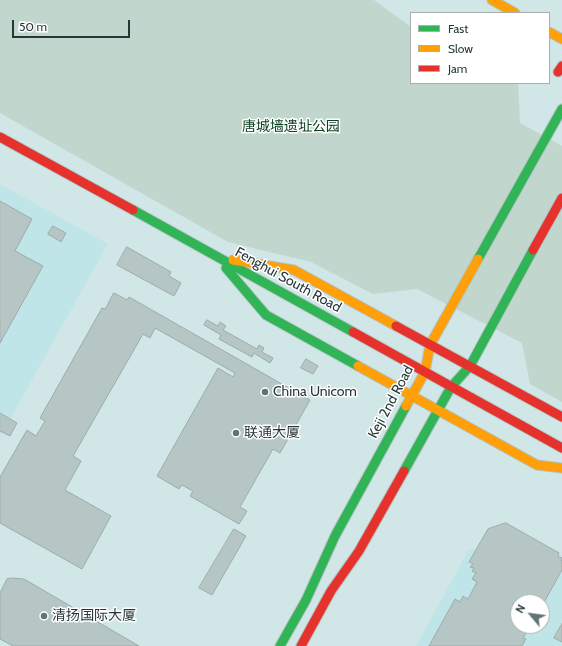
<!DOCTYPE html>
<meta charset="utf-8">
<style>
body{margin:0}
#map{position:relative;width:562px;height:646px;overflow:hidden;background:#d0e6e7;font-family:Cabin,sans-serif}
canvas{display:block}
.legend{position:absolute;left:410px;top:12px;width:140px;height:72px;box-sizing:border-box;background:#fff;border:1px solid #a9afaf;margin:0;padding:5px 7px;list-style:none;font-size:12px;color:#273738}
.legend li{display:flex;align-items:center;gap:8px;height:20px}
.legend b{width:20px;border:1px solid #a9afaf}
.north{position:absolute;left:510px;top:594px;width:40px;height:40px;box-sizing:border-box;background:#fff;border:1px solid #a9afaf;border-radius:50%;rotate:299deg;font-size:11px;font-weight:700;line-height:16px;text-align:center;color:#273738}
.north::after{content:'';display:block;margin:auto;width:14px;height:18px;background:#627475;clip-path:polygon(50% 0,100% 100%,50% 72%,0 100%)}
.scale{position:absolute;left:12px;top:20px;width:118px;height:18px;box-sizing:border-box;border:2px solid #273738;border-top:0;padding-left:5px;font-size:12px;line-height:14px;white-space:nowrap;color:#273738;-webkit-text-stroke:3px #fff;paint-order:stroke}
</style>
<div id="map">
<canvas width="562" height="646"></canvas>
<ul class="legend">
<li><b style="height:5px;background:#30b455"></b>Fast</li>
<li><b style="height:5px;background:#ff9f0a"></b>Slow</li>
<li><b style="height:5px;background:#e5322d"></b>Jam</li>
</ul>
<div class="north">N</div>
<div class="scale">50 m</div>
</div>
<script>
const ctx = document.querySelector('canvas').getContext('2d');
ctx.lineJoin = 'round';
function paint(path, color) {
  ctx.fillStyle = color;
  ctx.fill(path, 'evenodd');
}
function trace(path, color, width, dash) {
  ctx.strokeStyle = color;
  ctx.lineWidth = width;
  ctx.lineCap = dash ? 'butt' : 'round';
  ctx.setLineDash(dash || []);
  ctx.stroke(path);
}
function drawText(font, color, halo, rows, align = 'center') {
  ctx.font = font + ' Cabin,"Noto Sans SC",sans-serif';
  ctx.lineWidth = 3;
  ctx.setLineDash([]);
  ctx.textBaseline = 'middle';
  ctx.strokeStyle = halo;
  ctx.fillStyle = color;
  for (const [text, x, y, turn = 0] of rows) {
    ctx.save();
    ctx.translate(x, y);
    ctx.rotate((+turn || 0) * Math.PI / 180);
    ctx.textAlign = isNaN(turn) ? turn : align;
    if (halo) ctx.strokeText(text, 0, 0);
    ctx.fillText(text, 0, 0);
    ctx.restore();
  }
}
paint(new Path2D(`
 M0 184 108 244 0 437Z
 M495 542 555 575 562 574V646H416L468 551ZM518 602H542V626H518Z`), '#c0e5e8');
paint(new Path2D(`
 M0 0H374L411 27V83H518L520 123 562 146V402L530 384 522 343 417 289 373 294 311 262 228 242 0 113Z`), '#c1d6cd');
const building = new Path2D(`
 M0 201 32 219 15 251 43 266 0 343Z
 M53 226 66 233 61 242 48 234Z
 M127 247 171 272 169 276 181 283 174 296 117 265Z
 M114 293 127 300 129 297 310 400 280 453 273 449 240 507 247 511 239 524 190 496 193 491 182 485 179 489 157 476 218 368 233 377 235 373 155 328 150 338 143 334 73 456 81 461 65 490 111 516 82 569 0 523V477L27 430 36 436 45 421 40 418 102 308 105 309Z
 M207 320 218 326 220 322 226 326 223 330 257 349 259 345 264 348 262 352 273 358 270 363 254 353 252 357 219 339 221 335 204 325Z
 M306 359 318 366 313 374 301 368Z
 M0 413 17 423 10 436 0 431Z
 M506 523 559 553 558 556 562 558 561 563 562 564V570L542 606V602H518V626H530L523 638 526 639 522 646H429L455 599 460 602 463 596 468 599 477 582 472 579 476 573 472 571 474 568 470 567 473 564 469 562 485 534 488 529Z
 M234 529 246 536 212 595 199 588Z
 M13 578 24 579 139 646H13L0 639V593L7 579Z
 M562 624V642L554 638Z`);
paint(building, '#b6c6c5');
trace(building, '#9bacaa', 1);
const fast = new Path2D(`
 M133 210 353 332
 M478 259 562 109
 M226 268 266 315 358 366
 M404 471 451 387 470 366 533 250
 M280 646 306 600 335 536 406 406`);
const slow = new Path2D(`
 M492 0 515 13
 M549 32 562 39
 M233 260 294 270 396 326
 M358 366 537 465 562 468
 M406 406 425 372 430 345 478 259`);
const jam = new Path2D(`
 M558 72 562 66
 M0 137 133 210
 M533 250 562 198
 M396 326 562 417
 M353 332 562 448
 M301 646 331 591 359 551 404 471`);
trace(fast, '#b1c3c4', 11);
trace(slow, '#b1c3c4', 11);
trace(jam, '#b1c3c4', 11);
trace(fast, '#30b455', 9);
trace(slow, '#ff9f0a', 9);
trace(jam, '#e5322d', 9);
for (const [x, y, r, color] of [
 [265,392,4,"#627475"],
 [236,433,4,"#627475"],
 [44,616,4,"#627475"]
]) {
  const dot = new Path2D();
  dot.arc(x, y, r, 0, 2 * Math.PI);
  ctx.fillStyle = color;
  ctx.fill(dot);
  trace(dot, '#fff', 1.5);
}
drawText('14px', '#0d421f', '#fff', [
 ["唐城墙遗址公园",291,127]
]);
drawText('14px', '#273738', '#fff', [
 ["Fenghui South Road",288,280,29],
 ["Keji 2nd Road",391,402,-62]
]);
drawText('14px', '#273738', '#fff', [
 ["China Unicom",273,392],
 ["联通大厦",244,433],
 ["清扬国际大厦",52,616]
], 'left');
</script>
